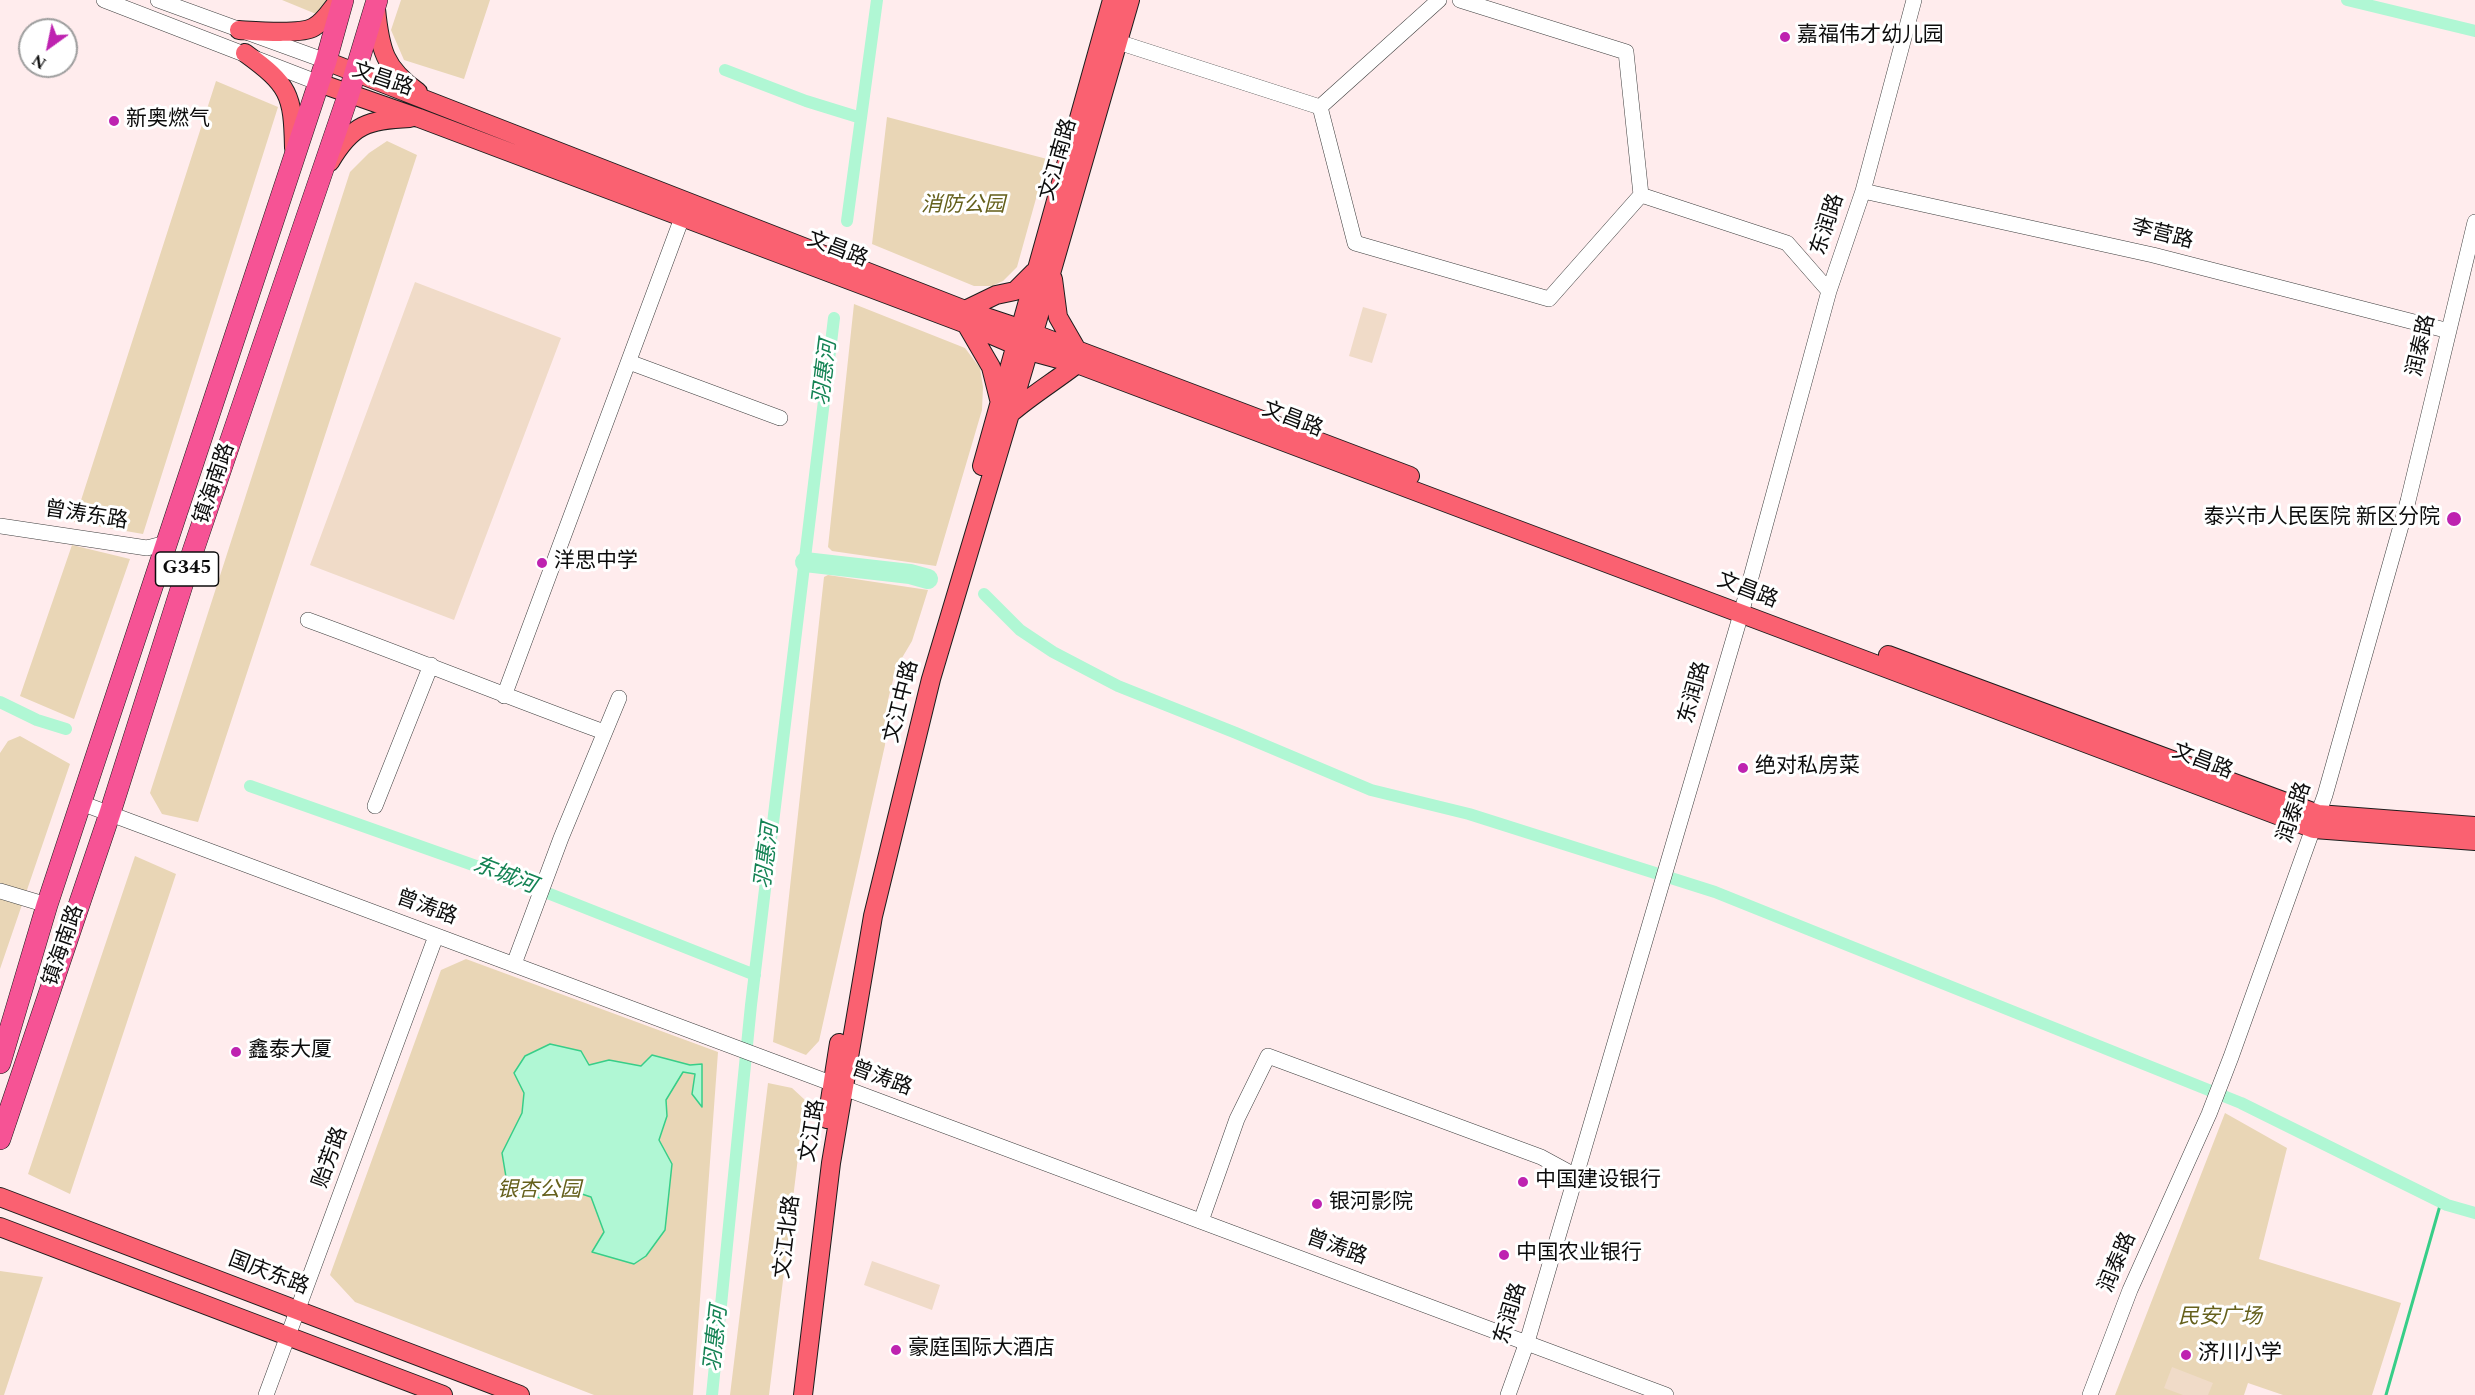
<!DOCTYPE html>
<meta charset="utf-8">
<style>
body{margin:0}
#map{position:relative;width:2475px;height:1395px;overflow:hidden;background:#ffeced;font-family:Spectral,serif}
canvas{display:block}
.north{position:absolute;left:18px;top:18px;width:60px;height:60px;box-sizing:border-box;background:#fff;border:2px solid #9e9e9e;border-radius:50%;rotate:213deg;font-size:16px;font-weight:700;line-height:24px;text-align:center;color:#0c0c0c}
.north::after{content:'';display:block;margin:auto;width:21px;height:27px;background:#be23b0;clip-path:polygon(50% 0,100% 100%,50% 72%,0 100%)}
</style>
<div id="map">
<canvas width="2475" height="1395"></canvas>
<div class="north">N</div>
</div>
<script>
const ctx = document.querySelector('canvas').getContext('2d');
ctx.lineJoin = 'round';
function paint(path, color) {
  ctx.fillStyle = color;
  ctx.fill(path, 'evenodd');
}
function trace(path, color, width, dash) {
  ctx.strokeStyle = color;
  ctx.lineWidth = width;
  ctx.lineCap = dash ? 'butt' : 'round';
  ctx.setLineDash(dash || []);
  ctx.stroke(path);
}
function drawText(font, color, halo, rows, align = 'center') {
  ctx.font = font + ' Spectral,"Noto Sans SC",serif';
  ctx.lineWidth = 6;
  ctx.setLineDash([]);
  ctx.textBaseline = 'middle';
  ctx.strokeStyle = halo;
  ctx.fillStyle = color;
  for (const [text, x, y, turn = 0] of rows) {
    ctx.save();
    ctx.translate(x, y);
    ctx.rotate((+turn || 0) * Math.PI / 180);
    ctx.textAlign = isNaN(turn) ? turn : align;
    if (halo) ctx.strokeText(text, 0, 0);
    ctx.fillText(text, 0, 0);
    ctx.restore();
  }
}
paint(new Path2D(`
 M282 0H326L321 16Z
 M401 0H490L464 79 404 60 391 30Z
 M216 81 278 107 143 534 74 522Z
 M887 117 1047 159 1017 267 1003 281 992 286H974L872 244Z
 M387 141 417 155 198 822 162 814 150 793 350 172 369 153Z
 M854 304 965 348 980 368 983 387 982 410 936 566 832 551 828 547Z
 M72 545 130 559 74 719 20 696Z
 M828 575 928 590 912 641 896 668 888 700 885 745 819 1041 806 1055 773 1042 824 577Z
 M20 736 70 764 0 969V753L8 741Z
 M135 856 176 874 70 1194 28 1174Z
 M466 959 718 1052 693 1395H594L355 1302 330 1275 441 970Z
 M768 1083 792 1088 805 1100 769 1395H730Z
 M2225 1113 2287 1148 2259 1259 2401 1303 2372 1395H2283L2248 1383 2244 1395H2115Z
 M0 1271 43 1277 4 1395H0Z`), '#e9d6b6');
paint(new Path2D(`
 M415 282 561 338 454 620 310 565Z
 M1363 307 1387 314 1372 363 1349 356Z
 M872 1261 940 1285 932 1310 864 1285Z
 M2172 1367 2213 1383 2208 1395H2183L2164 1388Z`), '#f0dbc8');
const water = new Path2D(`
 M550 1044 581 1051 589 1065 609 1060 641 1066 652 1055 690 1065 702 1064V1107L692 1094 695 1074 683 1072 666 1100 667 1116 659 1140 672 1164 665 1230 646 1256 634 1264 592 1252 604 1232 591 1197 551 1184 541 1198 521 1195 507 1183 502 1153 522 1113 524 1093 514 1073 525 1056Z`);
paint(water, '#b0f7d4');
trace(water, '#37ce88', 1.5);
trace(new Path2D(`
 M2386 1395 2441 1202`), '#37ce88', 3);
trace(new Path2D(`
 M2347 0 2475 31
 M725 70 806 101 861 118
 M847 221 877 0
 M984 594 1020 630 1053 652 1118 686 1236 733 1371 790 1469 814 1715 892 2241 1103 2447 1205 2475 1213
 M0 702 37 720 66 729
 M250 786 507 877 755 975
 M712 1395 751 1005 834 318`), '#b0f7d4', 12);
trace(new Path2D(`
 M805 562 910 574 928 579`), '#b0f7d4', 20);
const minor = new Path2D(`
 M104 0 319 83
 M158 0 326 61
 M1460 0 1626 52 1641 195
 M1118 42 1320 107 1355 243 1549 299 1641 195 1787 243 1829 291
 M1320 107 1439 0
 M1863 191 2153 255 2449 331
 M629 362 780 418
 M0 526 147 548 166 543
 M308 620C407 656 505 696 604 732
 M504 696 686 207
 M81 803 1666 1395
 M375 806 431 665
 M0 891 47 905
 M514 964 561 838 619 698
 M1201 1221 1237 1119 1268 1056 1541 1157 1576 1176
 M266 1395 436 936
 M1508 1395 1527 1342 1741 614 1829 291 1863 191 1914 0
 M2090 1395 2130 1290 2209 1114 2231 1057 2325 795 2408 501 2475 222`);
const major = new Path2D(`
 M376 9C380 49 384 68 418 92
 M239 30C256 31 301 35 314 27 325 21 331 9 339 0
 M245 53C289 85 293 94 294 148
 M326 61 965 310 1019 328 1410 476
 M319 83 419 118 966 324 1029 351 1077 364 2314 829 2475 841
 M330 162C352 124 368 120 410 118
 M1053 279 1058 317 1077 350
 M965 310 996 295 1015 291 1034 272
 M966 324 991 367 999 399
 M1011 413C1032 395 1055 381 1077 364
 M982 466 1112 0
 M1888 655 2318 814 2475 826
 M827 1119 839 1043
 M0 1197 520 1395
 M0 1227 443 1395
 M803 1395 831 1163 873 916 931 679 1024 367 1130 0`);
const highway = new Path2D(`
 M0 1063 47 905 326 61 343 0
 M0 1139 110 813 193 551 349 93 377 0`);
trace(minor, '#3f3f3f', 16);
trace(major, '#1d1d1d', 20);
trace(highway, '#1d1d1d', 22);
trace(minor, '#fff', 15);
trace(major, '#fa6171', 18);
trace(highway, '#f65395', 21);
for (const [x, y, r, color] of [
 [1785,37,6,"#be23b0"],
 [114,121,6,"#be23b0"],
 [2454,519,8,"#be23b0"],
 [542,563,6,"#be23b0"],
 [1743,768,6,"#be23b0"],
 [236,1052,6,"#be23b0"],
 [1523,1182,6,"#be23b0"],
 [1317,1204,6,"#be23b0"],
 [1504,1255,6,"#be23b0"],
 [896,1350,6,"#be23b0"],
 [2186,1355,6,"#be23b0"]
]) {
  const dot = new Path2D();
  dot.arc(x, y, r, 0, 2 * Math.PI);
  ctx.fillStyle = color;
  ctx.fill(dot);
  trace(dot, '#fff', 2);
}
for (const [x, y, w] of [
 [187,569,63]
]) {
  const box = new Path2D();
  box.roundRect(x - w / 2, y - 17, w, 34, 4.5);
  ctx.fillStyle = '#fff';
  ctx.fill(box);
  trace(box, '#0c0c0c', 1.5);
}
drawText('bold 20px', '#0c0c0c', null, [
 ["G345",187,569]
]);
drawText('21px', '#0c0c0c', '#fff', [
 ["嘉福伟才幼儿园",1797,37],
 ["新奥燃气",126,121],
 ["泰兴市人民医院 新区分院",2440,519,"right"],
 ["洋思中学",554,563],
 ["绝对私房菜",1755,768],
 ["鑫泰大厦",248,1052],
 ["中国建设银行",1535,1182],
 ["银河影院",1329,1204],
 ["中国农业银行",1516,1255],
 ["豪庭国际大酒店",908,1350],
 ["济川小学",2198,1355]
], 'left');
drawText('21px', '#0c0c0c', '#fff', [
 ["文昌路",382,81,19],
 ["文江南路",1060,160,-74],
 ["东润路",1829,225,-72],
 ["李营路",2162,236,14],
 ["文昌路",837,251,21],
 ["润泰路",2423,346,-77],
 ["文昌路",1292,421,21],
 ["镇海南路",216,484,-71],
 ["曾涛东路",86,517,9],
 ["文昌路",1747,592,21],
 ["东润路",1696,693,-74],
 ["文江中路",903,702,-76],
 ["文昌路",2202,763,21],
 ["润泰路",2296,813,-71],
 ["曾涛路",426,909,20],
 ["镇海南路",65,946,-71],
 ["曾涛路",881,1080,20],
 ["文江路",814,1131,-81],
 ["贻芳路",332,1158,-70],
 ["文江北路",789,1237,-83],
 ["曾涛路",1336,1249,20],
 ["润泰路",2119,1263,-67],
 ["国庆东路",268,1275,21],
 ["东润路",1512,1314,-73]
]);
drawText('italic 21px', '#65601c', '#fff', [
 ["消防公园",963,207],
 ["银杏公园",539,1192],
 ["民安广场",2220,1319]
]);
drawText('italic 22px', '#148354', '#fff', [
 ["羽惠河",827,373,-83],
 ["羽惠河",769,856,-83],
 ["东城河",504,877,21],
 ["羽惠河",718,1339,-84]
]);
</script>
